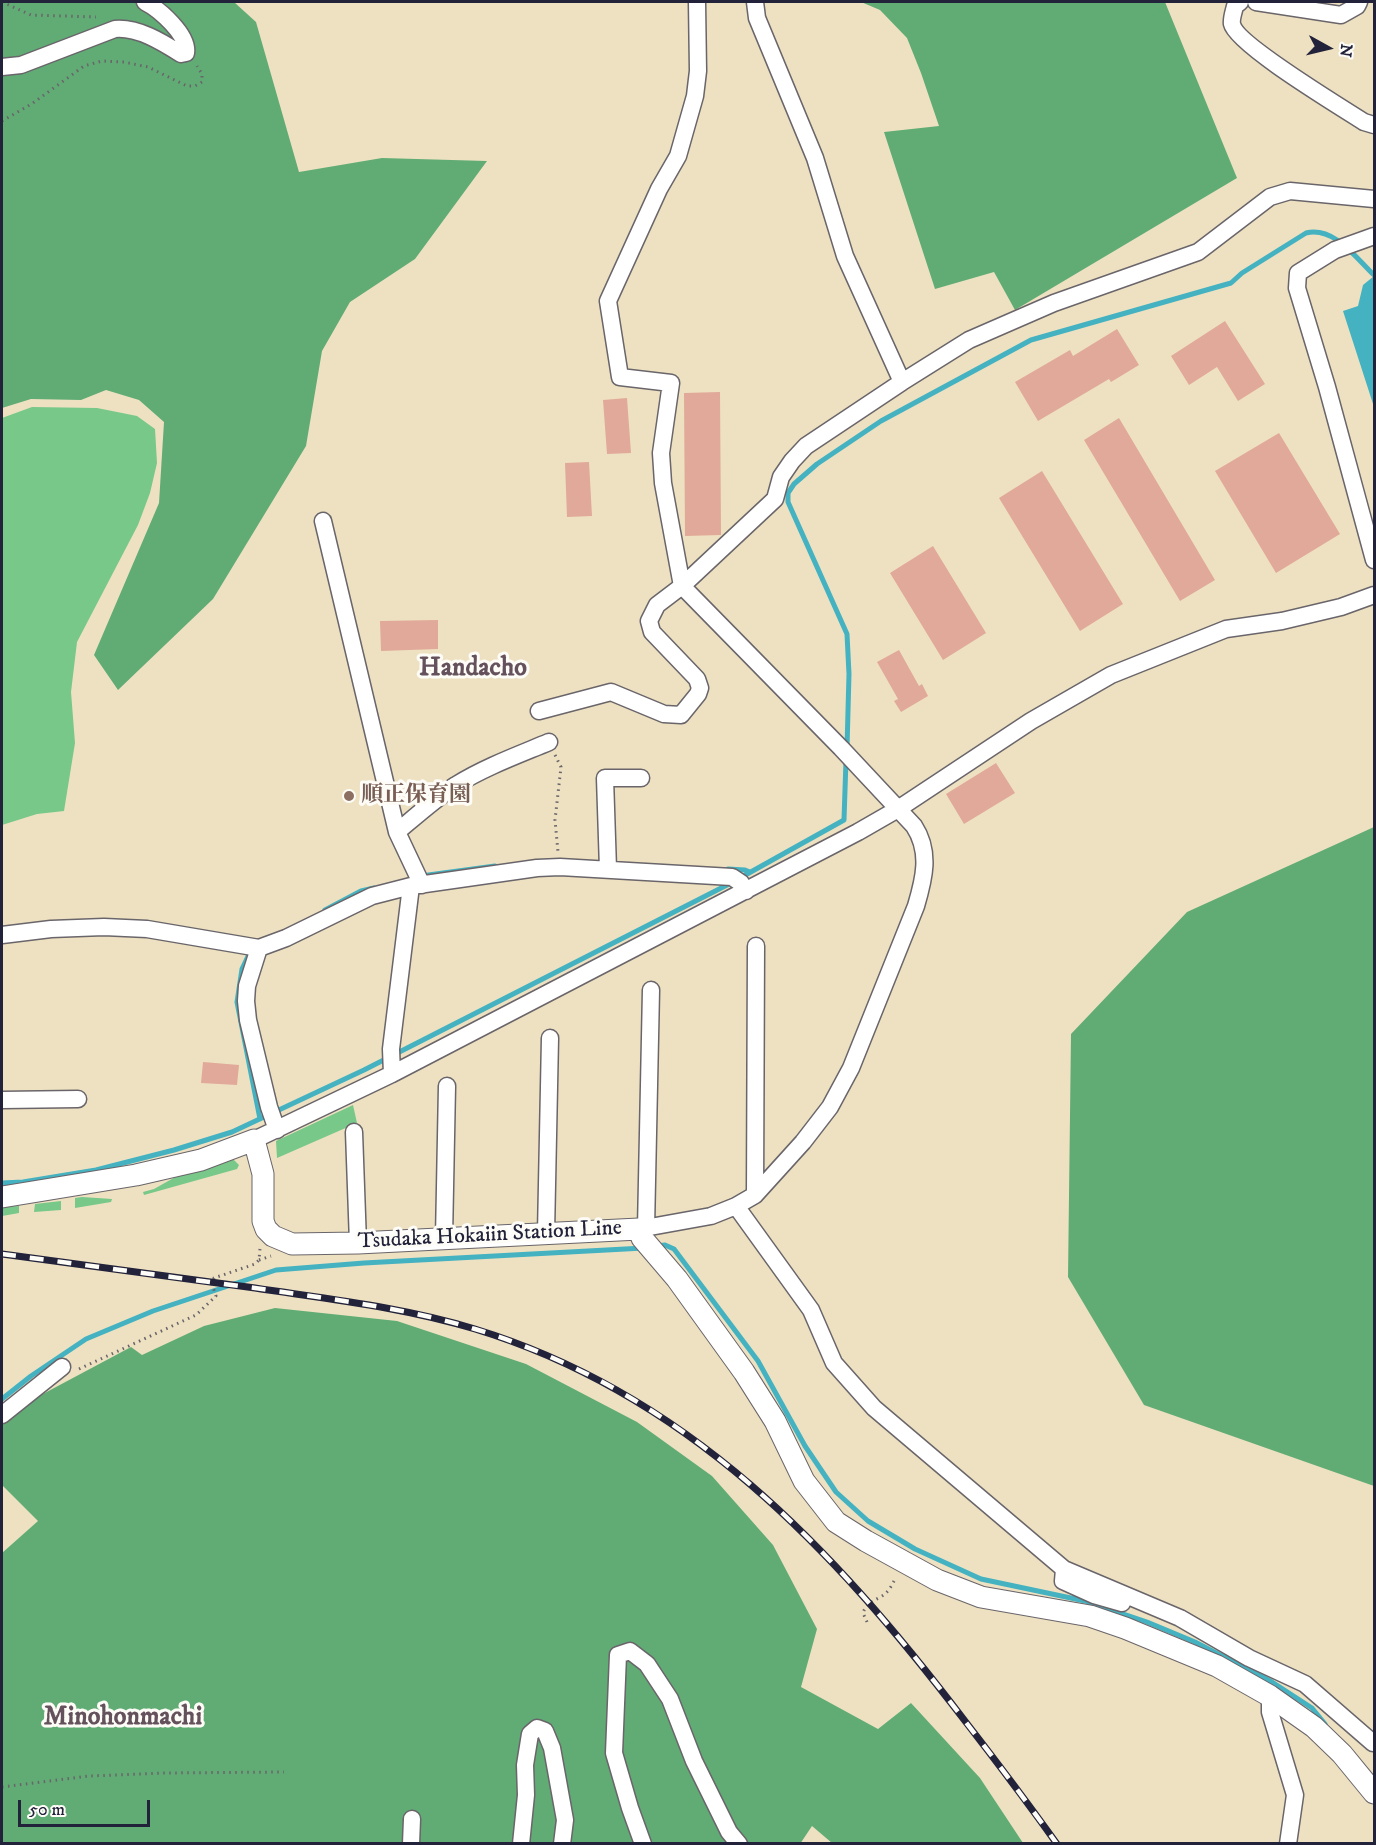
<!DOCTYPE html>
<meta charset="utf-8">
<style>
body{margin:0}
#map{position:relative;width:1376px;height:1845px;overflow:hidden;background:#eee1c1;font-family:"IM FELL DW Pica",serif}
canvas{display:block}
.frame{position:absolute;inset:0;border:3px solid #22223b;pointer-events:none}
.north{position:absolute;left:1298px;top:18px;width:60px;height:60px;-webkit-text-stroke:4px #fdfcf7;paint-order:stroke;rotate:98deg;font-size:16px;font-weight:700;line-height:24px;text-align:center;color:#22223b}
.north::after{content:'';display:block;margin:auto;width:21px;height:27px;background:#22223b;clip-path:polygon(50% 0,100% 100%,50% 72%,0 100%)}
.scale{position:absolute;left:18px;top:1800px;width:132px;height:27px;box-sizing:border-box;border:3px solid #22223b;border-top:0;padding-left:8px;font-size:18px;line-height:21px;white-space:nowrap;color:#22223b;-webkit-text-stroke:4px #fdfcf7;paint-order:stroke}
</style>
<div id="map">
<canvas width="1376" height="1845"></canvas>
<div class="frame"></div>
<div class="north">N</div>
<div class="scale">50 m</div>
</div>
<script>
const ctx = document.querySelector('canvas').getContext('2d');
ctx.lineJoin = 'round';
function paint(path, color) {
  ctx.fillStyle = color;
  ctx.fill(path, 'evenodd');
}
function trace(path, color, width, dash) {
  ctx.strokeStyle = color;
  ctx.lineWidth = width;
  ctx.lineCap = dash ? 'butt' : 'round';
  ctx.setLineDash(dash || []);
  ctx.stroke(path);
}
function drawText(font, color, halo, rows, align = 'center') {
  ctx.font = font + ' "IM FELL DW Pica","Noto Serif JP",serif';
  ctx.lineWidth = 6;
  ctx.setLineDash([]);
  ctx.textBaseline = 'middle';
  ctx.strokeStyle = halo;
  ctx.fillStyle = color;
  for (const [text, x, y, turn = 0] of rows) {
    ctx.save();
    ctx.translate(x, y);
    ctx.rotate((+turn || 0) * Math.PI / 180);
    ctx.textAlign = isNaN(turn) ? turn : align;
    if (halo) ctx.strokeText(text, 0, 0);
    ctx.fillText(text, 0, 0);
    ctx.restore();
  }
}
paint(new Path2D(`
 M32 407 97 408 137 416 155 429 157 463 150 493 138 525 77 642 71 692 75 743 64 811 37 814 2 825V418Z
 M353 1105 357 1123 277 1158 276 1141Z
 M233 1159 239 1165 237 1169 144 1195 143 1192 154 1189 179 1175Z
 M82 1197 112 1199 111 1202 75 1208V1198Z
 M61 1201V1210L34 1212 35 1204Z
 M19 1206V1213L2 1216V1207Z`), '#77c889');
paint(new Path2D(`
 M2 2H234L256 22 299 172 382 158 487 161 415 259 350 302 322 351 306 446 213 599 118 690 94 655 159 503 164 422 139 400 106 390 81 400 31 399 2 408Z
 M861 2H1165L1237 178 1015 310 994 272 935 289 884 132 939 126 921 73 907 38 880 10Z
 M1374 827V1486L1144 1405 1068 1277 1071 1034 1187 912Z
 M275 1308 397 1321 526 1364 637 1422 712 1476 773 1545 817 1629 801 1687 878 1729 911 1703 980 1778 1023 1843H832L812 1826 800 1844 2 1843V1553L38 1521 2 1485V1424L26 1403 131 1347 142 1355 204 1326Z`), '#61ac75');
paint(new Path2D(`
 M1374 276V407L1343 311 1358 306 1363 285Z`), '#44b2c0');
trace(new Path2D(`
 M847 748 849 674 847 634 788 502V493L794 484 817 464 881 421 1031 340 1231 283 1242 273 1306 233C1334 226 1356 258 1374 275
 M728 869 745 870 750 872
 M421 876 495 866
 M740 878 844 820 846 760
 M325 910 361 891 374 888
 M251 950 242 969 237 1002 260 1119
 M2 1183 23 1182 96 1170 174 1150 232 1132 364 1070 731 883
 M656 1246 665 1245 674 1249 758 1361 805 1446 836 1492 868 1521 915 1549 981 1579 1085 1601 1147 1622 1195 1642 1272 1682 1312 1708 1325 1724
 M2 1399 31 1376 86 1339 153 1311 276 1270 364 1263 644 1248`), '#44b2c0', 5);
paint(new Path2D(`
 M1225 321 1265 384 1238 401 1217 367 1189 385 1171 356Z
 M1117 329 1139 365 1111 382 1109 379 1038 421 1015 382 1070 350 1073 356Z
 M720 392 721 535 685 536 684 393Z
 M627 398 631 453 607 454 603 400Z
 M1119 418 1215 580 1180 601 1084 440Z
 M1279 433 1340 534 1276 573 1215 471Z
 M589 462 592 516 567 517 565 463Z
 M1042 471 1123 604 1080 631 999 498Z
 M933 546 986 633 943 660 890 573Z
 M438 620V649L381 651 380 621Z
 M899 650 919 686 922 684 928 696 901 712 894 701 898 699 877 662Z
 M996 763 1015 793 964 824 946 794Z
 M203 1062 239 1065 237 1085 201 1083Z`), '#e1a999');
const minor = new Path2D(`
 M755 2 757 18 815 158 845 256 902 382
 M1240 2 1235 6C1234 11 1231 19 1232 24 1236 44 1341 107 1364 122L1374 125
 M1256 2 1341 15 1357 6 1359 2
 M2 67 21 65 115 29C138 27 162 42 181 54L186 53C189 35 159 9 145 2
 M1374 236 1335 250 1298 273 1297 288 1327 387 1374 560
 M323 521 397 832 422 885
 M539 711 611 692 664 714 681 715 698 694 700 688 697 679 652 632 649 621 657 605 682 586 663 483 661 453 671 383 620 377 608 301 659 189 678 156 695 96 698 71 697 2
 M397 832C416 816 435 799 456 785 485 767 518 755 549 742
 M608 869 605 778H641
 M2 935 51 929 104 927 147 929 259 948 286 938 372 896 411 886 537 868 560 867 732 877 741 883 746 891
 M259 948 247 986 246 1001 248 1020 269 1107 277 1130
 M392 1074 391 1049 411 886
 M2 1100 78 1099
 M354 1132 358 1243
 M254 1140 392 1074 858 832 898 809 1031 721 1111 675 1226 629 1282 621 1341 607 1374 595
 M755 1195 756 946
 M736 1206 811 1310 834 1363 874 1408 1064 1569 1180 1618 1249 1658 1305 1684 1373 1743
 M646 1228 651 990
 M639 1229 711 1216 736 1206 755 1195 803 1142 830 1107 851 1068 916 906C924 879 931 852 914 826L841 748 682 586 775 499 781 477 792 461 806 446 902 382 969 340 1054 303 1198 252 1270 197 1290 191 1374 199
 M546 1233 550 1038
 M444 1238 447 1086
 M2 1415 62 1367
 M1064 1569 1063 1581 1094 1595 1122 1603
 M1270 1696V1712L1295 1795 1288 1844
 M411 1844 412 1819
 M521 1844 526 1795 525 1765 530 1734 537 1728 545 1731 552 1748 565 1820 562 1844
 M643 1844 630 1808 614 1753 618 1655 630 1651 647 1664 670 1699 694 1761 729 1832 739 1844`);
const major = new Path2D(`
 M2 1197 136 1175 201 1160 254 1140 263 1174V1221L266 1229 273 1236 292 1244 358 1243 639 1229 642 1238 677 1279 744 1372 775 1421 804 1481 836 1522 866 1541 937 1580 981 1597 1090 1616 1125 1628 1217 1666 1270 1696 1314 1727 1342 1754 1374 1793`);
trace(minor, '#69656a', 19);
trace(major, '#69656a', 23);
trace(new Path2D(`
 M2 2 31 15 96 17
 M2 121 33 103 84 66 102 61 124 62 148 67 187 86H195L202 82V74L197 66
 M555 755 561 767 555 820 558 852
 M259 1260 271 1256
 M79 1369 196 1315 216 1296 212 1284 214 1278 255 1264 259 1260 260 1249
 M867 1622 863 1613C866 1603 874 1601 882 1596 888 1593 892 1585 895 1579
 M2 1787 89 1776 165 1773 284 1772`), '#69656a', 3, [1.5, 4.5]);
trace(minor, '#fff', 16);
trace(major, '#fff', 21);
const rail = new Path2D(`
 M2 1254C86 1265 170 1277 255 1288 328 1299 403 1307 475 1329 688 1394 834 1549 965 1721 996 1761 1027 1802 1057 1844`);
trace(rail, '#22223b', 7);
trace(rail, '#fdfcf7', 4.5, [14]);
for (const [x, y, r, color] of [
 [349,796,6,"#8d6e63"]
]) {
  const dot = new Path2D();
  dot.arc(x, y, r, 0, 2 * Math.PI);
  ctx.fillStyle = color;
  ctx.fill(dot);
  trace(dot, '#fdfcf7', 2);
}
drawText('bold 22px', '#785e54', '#fdfcf7', [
 ["順正保育園",361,796]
], 'left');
drawText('22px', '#22223b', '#fdfcf7', [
 ["Tsudaka Hokaiin Station Line",490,1236,-3]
]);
drawText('bold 26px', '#65515c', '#fdfcf7', [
 ["Handacho",473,670],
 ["Minohonmachi",123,1719]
]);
</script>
